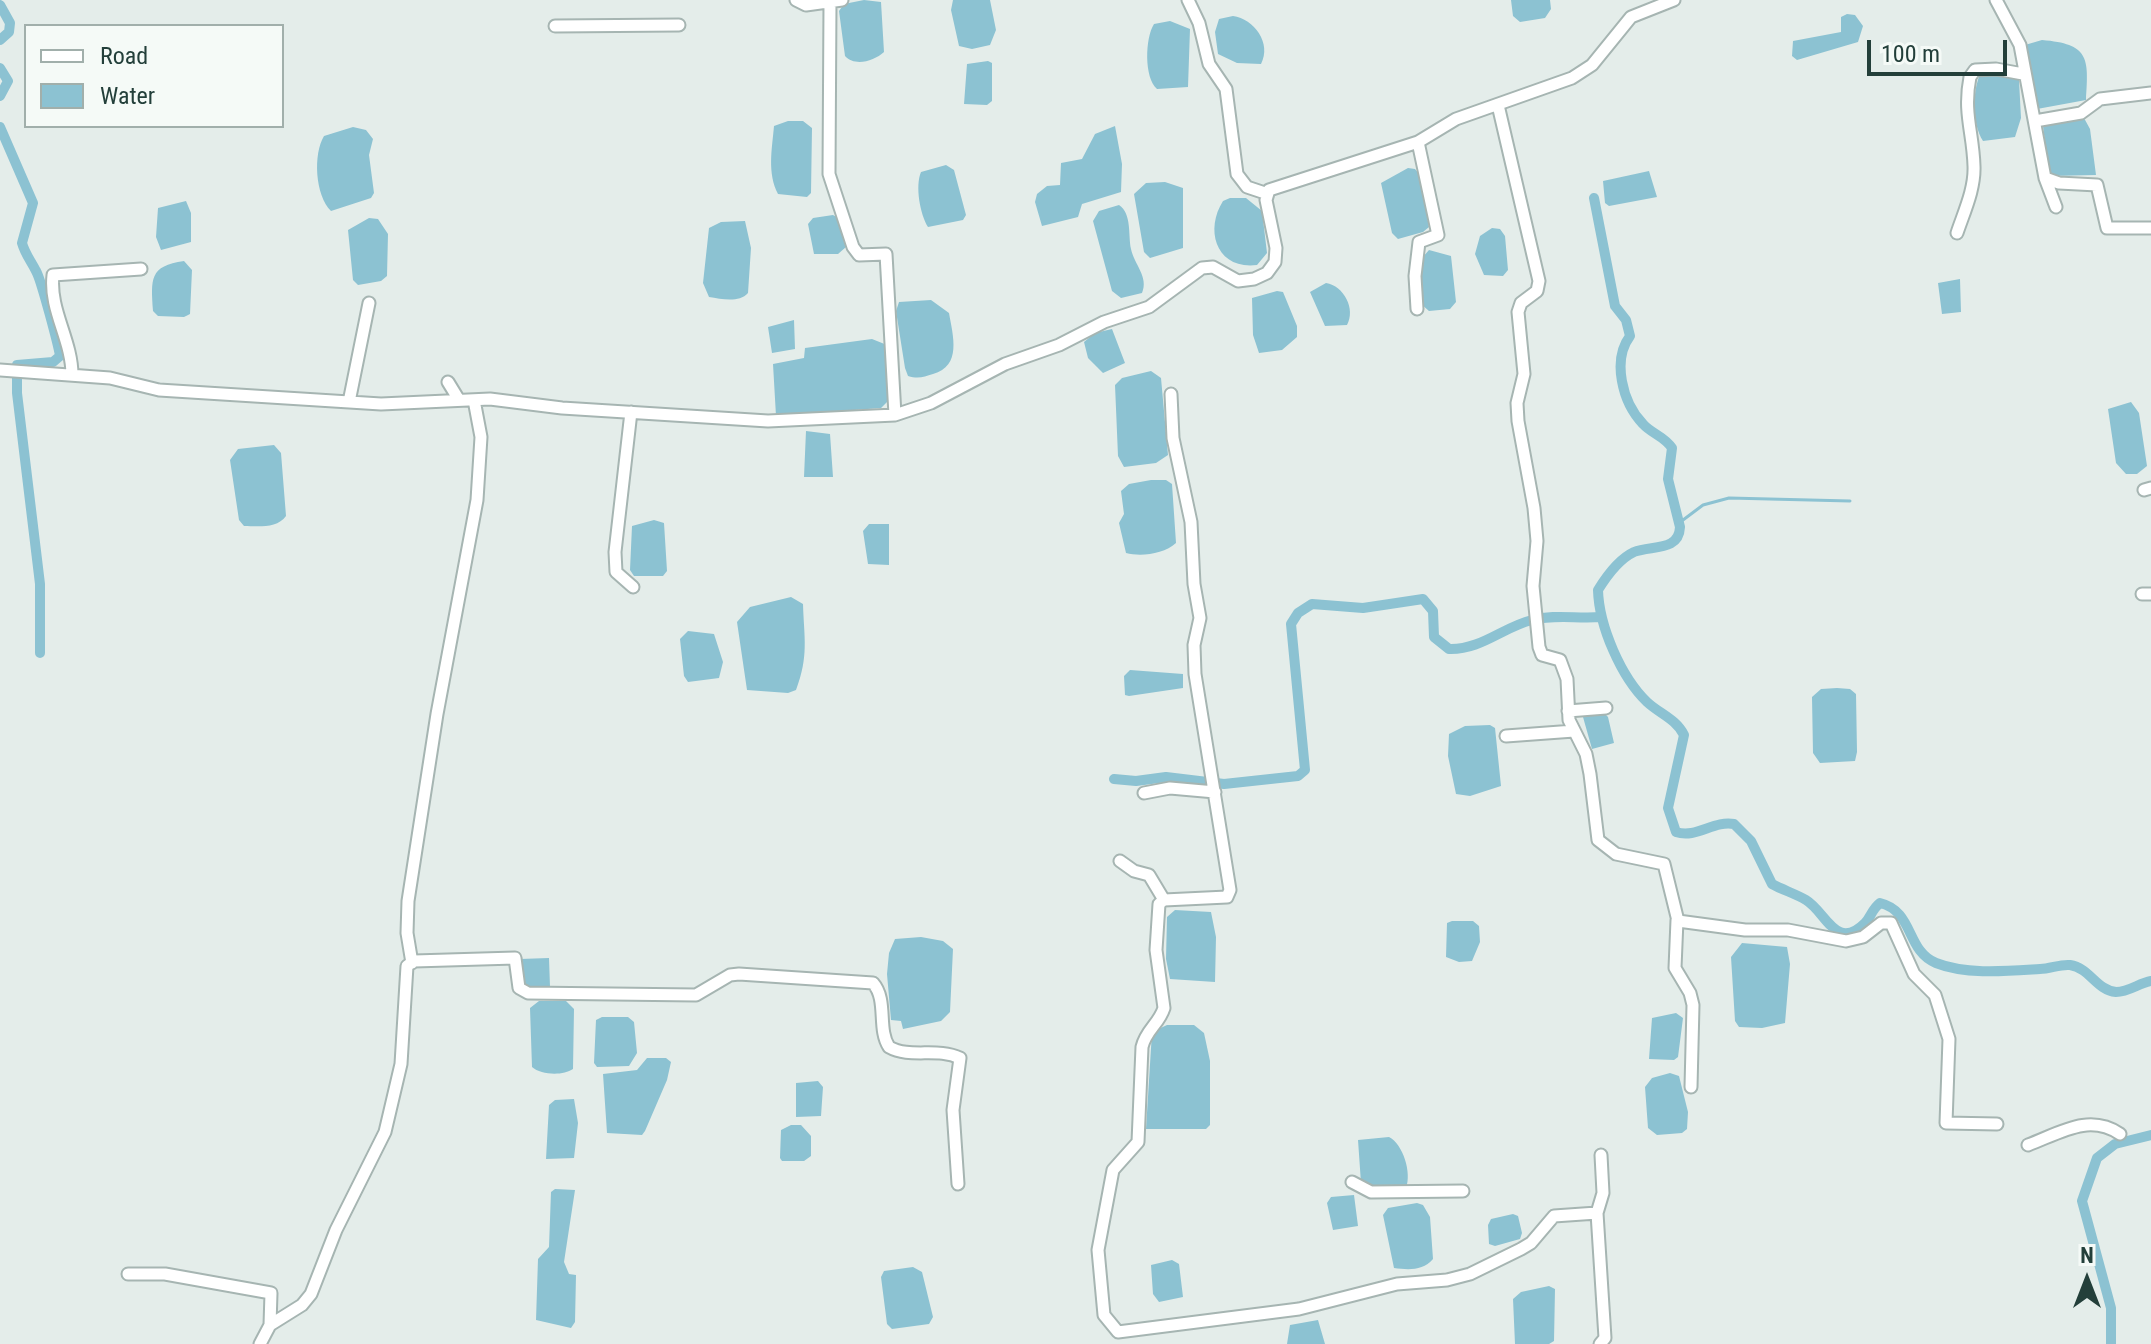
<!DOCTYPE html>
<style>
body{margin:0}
#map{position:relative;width:2151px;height:1344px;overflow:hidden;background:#e4edea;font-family:"Roboto Condensed",sans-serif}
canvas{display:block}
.legend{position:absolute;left:24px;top:24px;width:260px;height:104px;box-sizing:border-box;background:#f5faf7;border:2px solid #a1afab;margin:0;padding:10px 14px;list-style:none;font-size:24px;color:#233f3a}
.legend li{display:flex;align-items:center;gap:16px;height:40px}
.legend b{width:40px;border:2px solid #a1afab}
.north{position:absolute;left:2047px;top:1240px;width:80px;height:80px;-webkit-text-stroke:6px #f5faf7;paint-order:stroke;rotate:0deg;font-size:22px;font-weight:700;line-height:32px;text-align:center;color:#233f3a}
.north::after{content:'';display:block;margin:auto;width:28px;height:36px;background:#233f3a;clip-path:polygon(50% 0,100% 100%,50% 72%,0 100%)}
.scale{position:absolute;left:1867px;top:40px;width:140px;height:36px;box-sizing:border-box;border:4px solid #233f3a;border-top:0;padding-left:10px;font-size:24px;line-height:28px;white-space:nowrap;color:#233f3a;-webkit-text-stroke:6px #f5faf7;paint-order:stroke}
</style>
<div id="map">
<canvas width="2151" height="1344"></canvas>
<ul class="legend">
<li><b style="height:10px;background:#fff"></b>Road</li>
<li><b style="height:22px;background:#8cc2d2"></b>Water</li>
</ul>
<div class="north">N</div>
<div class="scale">100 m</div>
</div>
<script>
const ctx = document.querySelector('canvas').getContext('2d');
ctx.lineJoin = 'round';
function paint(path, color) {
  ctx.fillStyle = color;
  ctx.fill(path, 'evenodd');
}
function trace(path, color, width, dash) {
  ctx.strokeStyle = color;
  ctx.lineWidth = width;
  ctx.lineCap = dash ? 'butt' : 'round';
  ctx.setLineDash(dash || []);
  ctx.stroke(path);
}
paint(new Path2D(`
 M864 0 881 2 884 52C874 61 855 67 845 56L839 11 844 4Z
 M953 0H990L996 30 990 45 972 49 959 46 951 10Z
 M1511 0H1550L1551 9 1545 18 1520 22 1513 16Z
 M1847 14 1855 15 1863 26 1858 42 1797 60 1792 56 1793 41 1841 32V17Z
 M1233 16C1254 19 1272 43 1261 64L1237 63 1218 54 1215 32 1219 19Z
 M1170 21 1190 29 1188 87 1157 89C1144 78 1145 38 1154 24Z
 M2042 40C2089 44 2089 57 2086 100L2037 109 2025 45Z
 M988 61 992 63V101L987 105 964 104 967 64Z
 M1990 73 2019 80 2021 118 2015 137 1983 141C1972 123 1972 94 1980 74Z
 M2084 118 2090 129 2096 175 2049 176 2043 126Z
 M788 121H803L812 128 811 193 807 197 778 194C767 173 772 149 774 126Z
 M1115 126 1122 164 1121 192 1082 204 1078 217 1042 226 1035 202 1037 194 1047 186 1060 185 1061 163 1082 159 1095 134Z
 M353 127 366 130 373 139 369 155 374 193 371 198 331 211C315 195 313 154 324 136Z
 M946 165 954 170 966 215 963 220 928 227C920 214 915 186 921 172Z
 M1408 168 1415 169 1420 175 1429 227 1423 232 1398 239 1392 233 1381 183Z
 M1649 171 1657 197 1609 206 1605 203 1603 181Z
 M1165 182 1183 188V248L1150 258 1144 252 1134 194 1146 183Z
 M1230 198H1246L1262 211 1267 253 1257 265C1217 270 1204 231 1223 201Z
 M186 201 191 213V242L161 250 156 237 158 208Z
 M1119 205C1132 214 1128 234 1131 249 1134 264 1149 277 1142 293L1121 298 1112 291 1093 221 1099 211Z
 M833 215 838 218 846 247 838 254H814L808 224 813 218Z
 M369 218 378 219 388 234 387 276 381 281 358 285 353 280 348 230Z
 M745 221 751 248 748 293C739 303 722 299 709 297L703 283 709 228 721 222Z
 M1492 228 1500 229 1505 236 1508 270 1503 276 1484 275 1475 254 1480 236Z
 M1429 250 1451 256 1456 302 1450 309 1429 311 1421 304 1422 258Z
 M184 261 192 270 190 314 184 317 158 316 153 311C151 279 149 266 184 261Z
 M1960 279 1961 312 1942 314 1938 283Z
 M1326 283C1344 286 1356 309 1347 325L1325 326 1310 292Z
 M1277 291 1283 292 1297 326V337L1282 350 1259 353 1253 335 1252 298Z
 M931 300 949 313C953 336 962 366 933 374 924 377 918 379 908 376L905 368 896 311 899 302Z
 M794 320 795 349 772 353 768 327Z
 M1112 329 1125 363 1103 373 1088 358 1084 342 1095 333Z
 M872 339 887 345V402L881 408 776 416 773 364 804 358 805 348Z
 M1151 371 1161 378 1168 455 1156 463 1124 467 1118 456 1115 385 1122 378Z
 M2131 402 2139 413 2147 466 2137 474H2126L2116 463 2108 409Z
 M806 431 830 434 833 477H804Z
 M274 445 281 453 286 516C277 529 257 526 244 526L239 520 230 460 238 449Z
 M1151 480H1166L1172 484 1176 543C1164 554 1141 557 1126 553L1119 523 1124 514 1121 491 1129 484Z
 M654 520 664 523 667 571 663 576H634L630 570 632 526Z
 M869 524H889V565L868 564 863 531Z
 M791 597 803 604C804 638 809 656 796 690L788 693 747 690 737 622 750 607Z
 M688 631 714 634 723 662 719 678 688 682 684 676 680 639Z
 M1130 670 1183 674V688L1129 696 1125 695 1124 676Z
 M1837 688 1850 689 1856 694 1857 752 1855 761 1820 763 1813 753 1812 697 1821 689Z
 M1604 713 1608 717 1614 743 1592 749 1583 717Z
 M1490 725 1495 728 1501 786 1470 796 1456 794 1448 756 1449 734 1465 726Z
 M1175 910 1211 912 1216 937 1215 982 1170 979 1166 959 1167 917Z
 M1452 921H1473L1479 926 1480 942 1472 961 1459 962 1446 957 1447 923Z
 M921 937 943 941 953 949 950 1012 941 1021 903 1029 901 1021 891 1020 887 974 889 953 895 939Z
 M1742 943 1787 947 1790 964 1785 1023 1762 1028 1739 1027 1735 1021 1731 957Z
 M549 958 550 987 530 988 524 985 520 959Z
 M539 1001H566L574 1009 573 1069C563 1076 541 1075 532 1067L530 1008Z
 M1676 1013 1683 1018 1678 1057 1674 1060 1649 1059 1652 1018Z
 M602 1017H628L634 1022 637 1053 629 1066 597 1067 594 1063 596 1020Z
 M1167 1025H1194L1204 1033 1210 1061V1125L1206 1129H1146L1152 1032Z
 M647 1058H666L671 1062 667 1080 645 1131 642 1135 607 1133 603 1074 637 1070Z
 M1670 1073 1679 1076 1688 1112 1687 1129 1682 1133 1657 1135 1648 1128 1645 1087 1652 1078Z
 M818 1081 823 1087 821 1116 796 1117V1083Z
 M574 1099 578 1123 574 1158 546 1159 549 1105 555 1100Z
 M791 1125H801L811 1136V1156L804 1161H782L780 1158 781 1130Z
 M1389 1137C1403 1144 1412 1173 1406 1188L1371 1189 1361 1183 1358 1140Z
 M555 1189 575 1190 564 1262 569 1274 576 1275 575 1322 571 1328 536 1320 538 1259 549 1247 551 1192Z
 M1354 1195 1358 1226 1333 1230 1327 1203 1331 1197Z
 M1417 1203 1423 1205 1430 1217 1433 1259C1423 1271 1408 1270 1394 1268L1383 1215 1388 1208Z
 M1513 1214 1518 1216 1522 1233 1520 1239 1495 1246 1489 1244 1488 1225 1491 1219Z
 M1172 1260 1179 1264 1183 1297 1159 1302 1153 1294 1151 1265Z
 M913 1267 922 1272 933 1317 929 1324 892 1329 887 1324 881 1277 884 1271Z
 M1549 1286 1555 1289 1554 1341 1549 1344H1515L1513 1299 1521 1292Z
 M1318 1320 1325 1344H1287L1290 1325Z`), '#8cc2d2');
trace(new Path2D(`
 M1679 523 1703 505 1729 498 1850 501`), '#8cc2d2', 3);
trace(new Path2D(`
 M0 5 10 23 9 32 0 40
 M0 68 8 81 0 96
 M0 127 33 203 22 243C25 254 31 261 36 271 41 279 59 348 60 356L53 362 17 365V393L40 584V653
 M1594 198 1615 306 1626 320 1630 336C1612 360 1622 402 1643 424 1652 434 1664 436 1672 448L1668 479 1680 527C1679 552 1651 545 1634 552 1619 559 1606 577 1598 590 1599 626 1621 677 1647 702 1660 714 1676 719 1684 735L1668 808 1676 832C1696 839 1714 820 1734 824L1751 841 1772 884C1783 890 1796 894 1806 900 1826 912 1836 952 1865 923 1871 917 1872 909 1880 903 1914 911 1906 951 1936 963 1966 975 2008 971 2040 969 2050 969 2060 964 2070 965 2090 968 2096 990 2116 992 2129 992 2139 983 2151 981
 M1114 779 1136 781 1166 777 1224 784 1298 776 1305 770 1291 624 1298 613 1312 604 1363 608 1423 599 1433 611 1434 637 1449 649C1481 650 1503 627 1532 620 1555 614 1577 619 1601 617
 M2111 1344V1308L2082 1201 2097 1158 2115 1144 2151 1135`), '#8cc2d2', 10);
const minor = new Path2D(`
 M796 0 806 5 842 0
 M1188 0 1199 23 1209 64 1226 89 1237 174 1247 187 1265 193
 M1996 0 2020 45 2045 178 2056 207
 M830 3 829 174 853 247 859 255 886 254 895 415
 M555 26 679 25
 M1498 105 1539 281 1537 291 1521 303 1518 312 1524 374 1517 403 1518 421 1534 508 1537 541 1533 586 1539 647 1542 655 1560 660 1567 679 1569 720 1586 754 1590 774 1598 840 1616 854 1664 864 1678 921 1745 930H1788L1846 941 1863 937 1881 923H1891L1914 974 1935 995 1949 1039 1946 1123 1997 1124
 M2035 121 2081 113 2100 99 2151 93
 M2045 178 2059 183 2097 185 2107 228H2151
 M1957 233C1964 212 1975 189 1974 166 1973 132 1963 113 1970 77L1975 70 1996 69 2023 74
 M1417 309 1415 276 1419 242 1438 235 1418 142
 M0 370 110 378 159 390 381 404 490 399 562 408 768 421 895 415 931 403 1005 364 1059 345 1104 322 1149 307 1202 268 1213 267 1238 281 1254 279 1267 273 1275 262 1276 248 1266 200 1269 190 1418 142 1456 119 1572 78 1592 65 1631 17 1674 0
 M72 375C72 340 49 310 53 275L141 269
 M448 382 459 400
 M1171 394 1173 438 1191 522 1194 584 1200 618 1194 645 1195 674 1230 890 1227 897 1164 900 1159 904 1156 950 1164 1008C1159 1024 1146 1030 1142 1047L1138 1142 1113 1170 1098 1250 1104 1315 1118 1332 1299 1309 1397 1284 1447 1280 1470 1274 1521 1249 1531 1243 1554 1216 1597 1213
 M349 402 369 303
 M631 412 615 552 616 572 633 587
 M2144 490 2151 488
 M2142 594H2151
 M1568 711 1606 708
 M1506 736 1574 731
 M1144 793 1170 788 1215 792
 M1120 861 1134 871 1149 875 1164 900
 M1677 920 1675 968 1690 993 1693 1005 1691 1087
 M412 963 407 933 408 901 437 714 477 500 481 437 474 400
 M2028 1145C2060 1133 2089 1113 2120 1134
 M1352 1182 1371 1192 1463 1191
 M128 1274H165L271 1293 270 1325
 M260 1344 270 1325 302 1305 311 1294 336 1230 385 1132 401 1064 407 966 414 961 515 958 519 988 528 993 696 995 730 975 739 974 873 983C888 1000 877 1029 889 1047 910 1059 937 1047 960 1058L953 1110 958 1184
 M1600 1344 1605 1338 1597 1213 1603 1193 1601 1155`);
trace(minor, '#a6b5b2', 15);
trace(minor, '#fff', 11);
</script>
